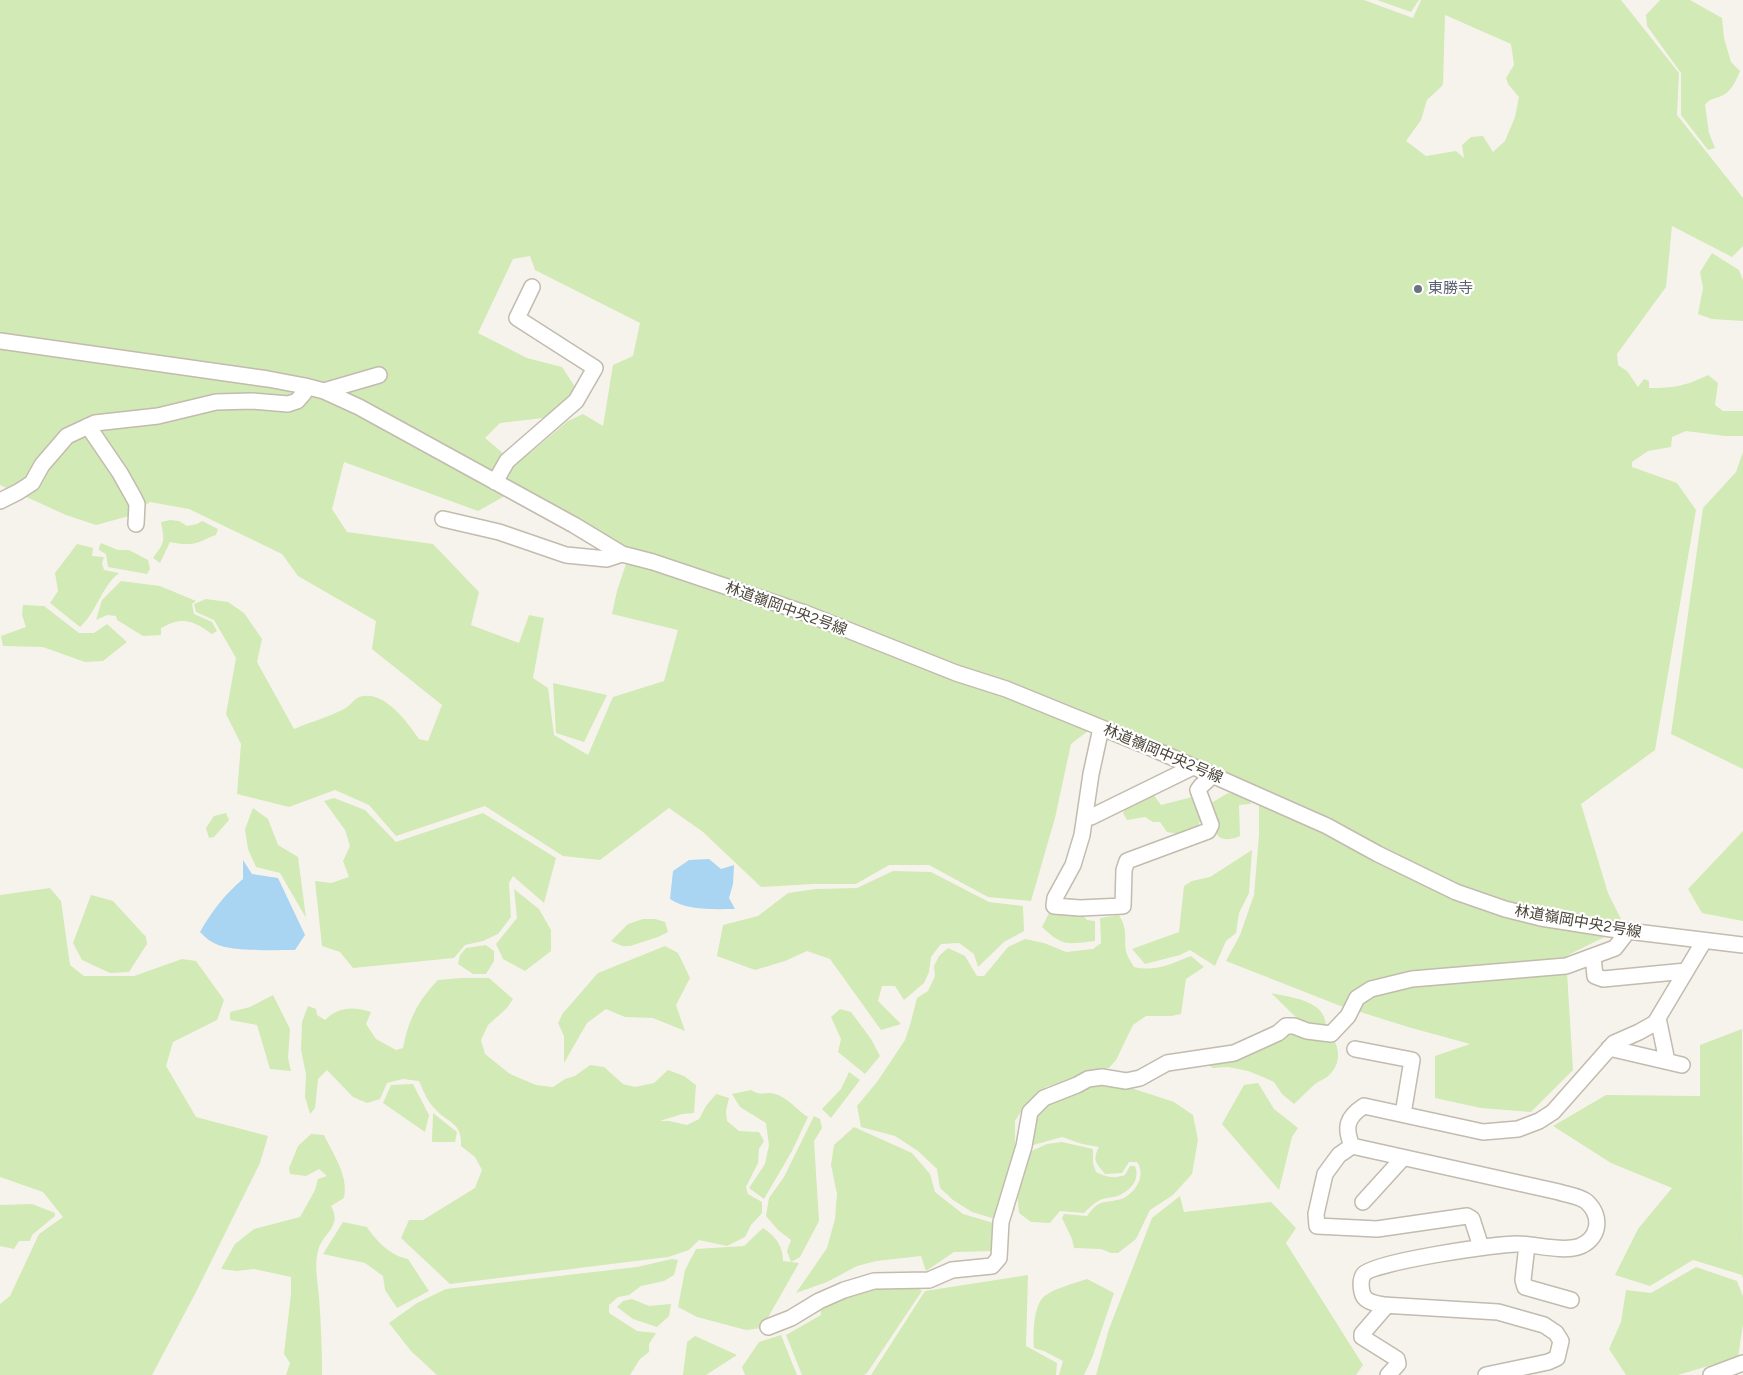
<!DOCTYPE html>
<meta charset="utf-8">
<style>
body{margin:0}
canvas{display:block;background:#f6f3ec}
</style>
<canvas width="1743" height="1375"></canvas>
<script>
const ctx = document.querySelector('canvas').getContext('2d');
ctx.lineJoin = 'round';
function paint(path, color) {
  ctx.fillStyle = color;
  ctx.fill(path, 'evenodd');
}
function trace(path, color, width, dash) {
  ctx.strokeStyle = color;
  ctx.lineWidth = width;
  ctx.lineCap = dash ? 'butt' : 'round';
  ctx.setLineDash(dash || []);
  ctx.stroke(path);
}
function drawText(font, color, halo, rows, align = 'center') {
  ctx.font = font + ' Figtree,"Noto Sans JP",sans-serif';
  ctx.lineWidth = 4.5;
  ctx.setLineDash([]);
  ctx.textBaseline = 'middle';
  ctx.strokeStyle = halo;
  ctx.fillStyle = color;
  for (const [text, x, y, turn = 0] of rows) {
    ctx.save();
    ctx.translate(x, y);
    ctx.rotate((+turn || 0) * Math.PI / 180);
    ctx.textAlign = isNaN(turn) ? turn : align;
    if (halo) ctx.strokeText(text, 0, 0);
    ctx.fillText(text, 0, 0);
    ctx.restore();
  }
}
paint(new Path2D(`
 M0 0H1364L1413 18 1421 0H1621L1679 73 1677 115 1743 198V246L1732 257 1672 226 1666 287 1617 354 1618 365 1627 371 1638 387 1644 379 1649 381V388C1675 388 1685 386 1708 375L1718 383 1715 405 1723 411H1743V436H1725L1686 431 1672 437 1671 447 1648 451 1632 462V467L1677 483 1696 510 1655 750 1581 804 1608 893 1625 927 1566 956 1573 1070 1531 1112 1481 1108 1435 1098V1056L1470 1044 1408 1027 1338 1005 1226 961 1240 935 1254 895 1259 835V793L1097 724 1071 744 1055 818 1031 901 988 897 929 865H889L856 884H813L761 887 703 832 669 808 600 860 563 856 485 806 396 836 369 805 335 790 289 807 237 794 241 744 226 714 236 658 214 620 196 612 194 604 206 599 228 602 244 613 262 639 257 662 294 729C310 722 329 717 344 709 350 706 354 699 359 697 384 689 407 722 419 739L428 741 442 705 372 649 376 621 298 576 282 554 189 509 150 502 129 516 96 525 66 515 0 485ZM1445 15 1511 44 1514 65 1506 78 1508 84 1519 97 1515 117 1505 141 1493 152 1483 136 1471 137 1462 145 1464 158 1456 151 1426 156 1406 141 1421 120 1427 100 1443 85ZM530 256 535 270 640 323 633 356 613 365 603 426 583 414 568 421 530 453 504 454 485 438 500 423 543 418 579 393 562 367 527 358 478 333 513 259ZM344 462 478 511 521 487 631 549 617 591 612 614 678 630 664 681 613 697 588 755 554 735 548 688 533 678 544 618 529 615 519 643 471 625 479 592 433 544 347 532 332 509Z
 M1377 0H1419L1411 12Z
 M1660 0H1690L1722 18 1724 38 1731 62 1740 71C1736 81 1731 93 1719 97 1713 99 1710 99 1705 105L1709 133 1715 148 1708 150 1681 115V73L1647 26 1646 15Z
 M1712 253 1739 270 1743 280V321L1712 319 1698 314 1703 288 1700 272Z
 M1743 452V769L1671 734 1703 508 1736 472Z
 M170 520 179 521 187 526 197 524 202 521 218 529 216 535C209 537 203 541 196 543 189 545 178 544 170 542L160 563 153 558C166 541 164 541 161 522Z
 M101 543 118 550H129L148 560 150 569 147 574 108 567 106 554 99 550V547Z
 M77 544 93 548 92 556 104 557 102 563 104 570 119 573C101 587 97 612 80 627L50 603 58 591 55 573Z
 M121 581 160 586 196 601 192 604 194 614 212 622 217 631 212 634C193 620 182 616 161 628V635L143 636 117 620 116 616 107 615 96 620 102 600Z
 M23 605 44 606 79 633H94L107 624 127 642 103 661 85 662 43 647 3 646 1 636 26 627 22 615Z
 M553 683 607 695 584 742 556 733Z
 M1228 793 1247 796 1251 804 1239 805 1240 836C1213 848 1212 825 1208 805Z
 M1153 794 1161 805 1196 796C1201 810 1203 818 1196 831L1184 835 1167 832 1160 822H1153L1145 817 1127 820 1123 813 1129 804Z
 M334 798 365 810 396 842 483 813 556 858 544 903 513 876 509 883 511 917 498 934 483 941 465 945 454 958 353 968 340 952 322 946 315 881 331 883 349 877 343 861 350 846 345 830 324 801Z
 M253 808 268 819 278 845 298 857 306 918 280 873 256 867 248 849 245 829Z
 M226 813 229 820 214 837 209 838 206 828 214 816Z
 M1743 831V921L1702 913 1688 889Z
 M1252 850 1249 893 1239 913 1236 933 1226 941 1215 966 1190 950 1180 955 1145 964 1132 949 1179 932 1184 886 1192 881 1210 877Z
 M893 871 931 872 989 902 1023 906 1024 931 1004 942 978 967 974 954 959 943 941 944 931 957 929 972 924 983 904 1000 895 986H882L878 1001 901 1024 881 1030 830 959 807 951 785 961 755 970 717 956 723 925 758 916 788 893 816 889 857 888Z
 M50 888 61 901 70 965 84 976H134L182 959 196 961 224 1000 217 1020 173 1042 166 1066 196 1117 268 1136 260 1163 196 1292 152 1375H0V1304L10 1296 39 1234 63 1217 43 1192 0 1177V895Z
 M514 889 539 909 551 930V951L525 971 503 959 496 944 517 918Z
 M91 895 113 901 146 937 147 944 129 972 110 973 82 960 73 943Z
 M1050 911H1079L1087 920 1095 921V941C1067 944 1063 947 1042 927Z
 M1119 915C1128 930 1124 936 1126 951 1127 956 1131 962 1134 967 1155 972 1171 964 1191 956L1204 967 1186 979 1181 1014 1171 1016H1146L1133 1025 1116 1060 1109 1068 1046 1087 1024 1107 1015 1121V1210L1005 1216 992 1218 972 1212 953 1200 940 1188 937 1169 918 1151 895 1136 861 1127 857 1106 877 1082 905 1040 910 1025 917 998 928 991 935 976 934 966 939 956 948 948 965 956 977 976H984L1008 947 1025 939 1044 943 1066 952 1093 949 1101 943 1100 918Z
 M643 919H655L665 922 668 932 658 937 630 946H622L611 941 628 924Z
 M486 945 494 951V961L486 974H473L458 964 460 955 466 948Z
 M665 946 678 953 690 978 676 1005 685 1031 653 1018 625 1017 606 1009 587 1023 564 1063V1036L558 1023 563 1013 598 973Z
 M461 978H489L513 999 507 1008 488 1025 481 1040 485 1054 510 1074 536 1085 553 1087 565 1079 575 1076 590 1065 604 1067 623 1084 635 1087 654 1083 668 1070 684 1076 696 1085 694 1113 682 1114 660 1121H669L687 1125 699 1119 706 1106 716 1094 729 1098 726 1111 727 1121 739 1131 759 1132 764 1141 759 1149 758 1163 746 1187 748 1194 762 1202V1213L751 1225 745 1237 727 1246 699 1240 689 1250 668 1257 450 1284 401 1238 409 1220H423L475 1188 482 1170 475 1157 461 1146C462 1122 449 1124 435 1109 427 1101 424 1092 419 1081L403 1079 387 1083 380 1099 367 1103 353 1097 327 1070 318 1079 315 1108 310 1114 305 1097 306 1074 301 1050 302 1022 308 1006 316 1009 317 1015 325 1020C338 1007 353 1006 371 1012L366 1024 376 1039 396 1050 403 1048C409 1019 417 1002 438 980Z
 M1271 993C1293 998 1325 1000 1326 1026L1304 1025Z
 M273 995 290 1029 288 1058 291 1071 270 1069 257 1025 230 1020V1012L250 1007Z
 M840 1009 851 1012 871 1039 880 1056 865 1074 838 1052 841 1039 831 1017Z
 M1742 1029 1743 1279 1742 1275 1693 1260 1650 1286 1615 1275 1638 1229 1672 1188 1611 1163 1553 1126 1606 1095 1700 1096V1045Z
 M1289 1032 1333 1038C1341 1052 1340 1066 1327 1077 1323 1080 1318 1081 1314 1085 1307 1091 1301 1098 1294 1104L1282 1094 1274 1082 1263 1077 1248 1071 1228 1067 1213 1068 1205 1063C1233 1056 1267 1053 1289 1032Z
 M849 1072 860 1080 831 1118 822 1109 841 1089Z
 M1094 1082 1122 1085 1174 1102 1193 1115 1198 1140 1192 1174 1173 1195 1150 1210 1136 1239 1118 1253H1111L1101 1249 1074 1248 1072 1239 1062 1218 1064 1214 1087 1216C1090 1212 1096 1204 1101 1203 1108 1201 1117 1201 1124 1198 1137 1191 1146 1174 1137 1162H1129L1122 1173 1105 1174C1096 1163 1092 1160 1099 1147L1082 1144 1062 1137 1030 1146 1038 1108Z
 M1258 1083 1274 1109 1298 1128 1292 1137 1279 1190 1222 1124 1244 1085Z
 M413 1084 429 1115 425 1132 383 1103 391 1085Z
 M751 1090C763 1097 765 1091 775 1094 787 1097 797 1110 808 1117L792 1151 764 1199 749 1188 765 1164 769 1145 766 1123 740 1107 732 1094Z
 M433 1113 457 1132 455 1142H432Z
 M814 1116 820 1119 822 1128 814 1141 819 1221 800 1257 791 1262 799 1263 762 1328 746 1330 697 1317 678 1307 685 1270 696 1249 744 1246 763 1228C775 1236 783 1245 783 1261L791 1262 787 1251 791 1240 778 1230 766 1216 769 1198 784 1177Z
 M854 1127 912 1153 930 1174 935 1192 963 1214 997 1224 995 1251 954 1252 926 1271 921 1256 876 1261 857 1266 827 1282 796 1293 827 1248 835 1219 837 1194 831 1165 834 1145Z
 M311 1134 324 1135C333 1154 349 1176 344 1198L331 1206C343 1227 322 1233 318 1251 314 1266 318 1282 319 1297 321 1323 322 1349 322 1375H286L290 1363 284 1354 291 1294V1277L254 1269 237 1271 221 1269 235 1244 254 1229 300 1217 315 1190 318 1179 327 1176 319 1169 306 1176 290 1174 289 1168 298 1146Z
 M1062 1142 1093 1149V1163L1096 1172C1107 1177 1113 1179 1125 1175L1130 1166H1135C1140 1179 1132 1189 1120 1195 1114 1198 1106 1197 1100 1200 1094 1203 1089 1208 1084 1213L1060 1211 1050 1223 1031 1222 1019 1213 1017 1193 1029 1152 1047 1144Z
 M1180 1196 1184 1212 1271 1202 1296 1228 1286 1243 1363 1365 1356 1375H1096L1109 1329 1152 1218Z
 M32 1204 55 1213V1216L32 1235 30 1241H19L14 1249 0 1246V1205Z
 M343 1222 367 1227C376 1241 391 1256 408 1259L429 1291 397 1308 385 1290 383 1276 365 1263 323 1254Z
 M672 1259 678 1260 674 1275 664 1281 641 1286 629 1295 618 1297 609 1305V1313L637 1331 656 1333 649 1344V1352L640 1359 630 1375H437L411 1351 389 1323 417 1303 446 1289 637 1267Z
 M1696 1267 1737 1281 1743 1296V1324L1738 1357 1678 1375H1626L1609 1349 1621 1322 1626 1290 1651 1293Z
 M1028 1275 1026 1346 1057 1363 1056 1375H871L925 1291Z
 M1087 1279 1114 1293 1092 1358 1084 1375H1059L1063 1361 1044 1351 1034 1348C1033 1334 1033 1303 1046 1295 1056 1288 1075 1283 1087 1279Z
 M874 1287H916L922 1291 867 1373 864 1375H802L786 1335 821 1315 820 1307Z
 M632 1299 649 1306 671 1304 669 1316 657 1327 633 1319 617 1307 623 1301Z
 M781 1335 797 1375H745L742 1367 759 1342Z
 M695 1336 737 1355 706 1375H683L687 1342Z`), '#d2eab5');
paint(new Path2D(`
 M709 859 721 869 734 865 733 884 729 898 735 909C714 909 688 911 670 899L673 871 689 860Z
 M243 860 252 874 278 878 305 935 295 950C275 950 232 952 216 944 209 941 205 937 200 932 212 911 225 894 243 879Z`), '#a9d4f2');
const minor = new Path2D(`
 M0 341 268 379 305 386 324 391 359 407 574 525 622 554 653 562 805 613 956 673 1006 689 1151 748 1327 826 1378 854 1456 892 1505 909 1541 918 1611 929 1743 945
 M324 391 379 375
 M88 426 120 473 134 498 137 504 136 524
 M495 482 507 461 576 401 595 368 517 318 532 287
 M0 501 18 492 32 483 42 465 67 436 95 423 158 416 216 402 252 401 288 404 297 401 304 393 305 386
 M443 519 499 532 566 555 607 559 622 554
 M1101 728 1091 774 1082 835 1073 865 1055 898 1054 906 1080 908 1123 906 1124 870 1127 861 1208 831 1211 825 1198 790 1201 786 1213 775
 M1085 816 1091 817 1193 767
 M1593 957 1595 976 1603 979 1686 971
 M1658 1018 1667 1061
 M1609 1048 1682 1065
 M1355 1049 1412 1060 1403 1114
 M1352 1146 1339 1155 1325 1174 1316 1214 1317 1226 1377 1229 1467 1216 1472 1219 1481 1247
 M1363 1202 1403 1158
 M1527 1245 1523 1280 1525 1287 1571 1300
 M1387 1305 1362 1334V1337L1397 1359 1398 1364 1388 1375
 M768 1327 791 1318 819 1301 844 1290 874 1281 929 1280 952 1270 992 1266 999 1258 1001 1222 1024 1146 1030 1112 1044 1098 1077 1085 1088 1079 1102 1077 1126 1081 1140 1078 1167 1063 1234 1053 1278 1033 1286 1026H1294L1307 1031 1331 1034 1348 1016 1357 998 1371 989 1412 979 1566 966 1615 948 1628 931
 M1486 1375 1548 1362 1557 1358 1561 1341 1556 1333 1544 1325 1498 1312 1383 1305C1374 1303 1364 1302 1362 1292 1361 1287 1360 1279 1364 1274 1374 1262 1496 1244 1517 1244 1535 1244 1560 1252 1578 1247 1599 1240 1603 1217 1587 1202 1580 1196 1567 1195 1559 1192L1352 1146C1344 1127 1347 1117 1364 1106L1483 1132 1518 1129 1539 1121 1553 1112 1614 1043 1639 1032 1655 1023 1704 941
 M1711 1375 1743 1363`);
trace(minor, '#c2bbae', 18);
trace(minor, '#fff', 15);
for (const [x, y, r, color] of [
 [1418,289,5,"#6b7280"]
]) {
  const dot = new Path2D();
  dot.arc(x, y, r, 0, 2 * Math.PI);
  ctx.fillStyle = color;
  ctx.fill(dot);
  trace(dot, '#fff', 2);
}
drawText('15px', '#5b616d', '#fff', [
 ["東勝寺",1428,289]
], 'left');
drawText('15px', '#4b4439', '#fff', [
 ["林道嶺岡中央2号線",786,609,20],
 ["林道嶺岡中央2号線",1163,754,23],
 ["林道嶺岡中央2号線",1578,922,10]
]);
</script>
